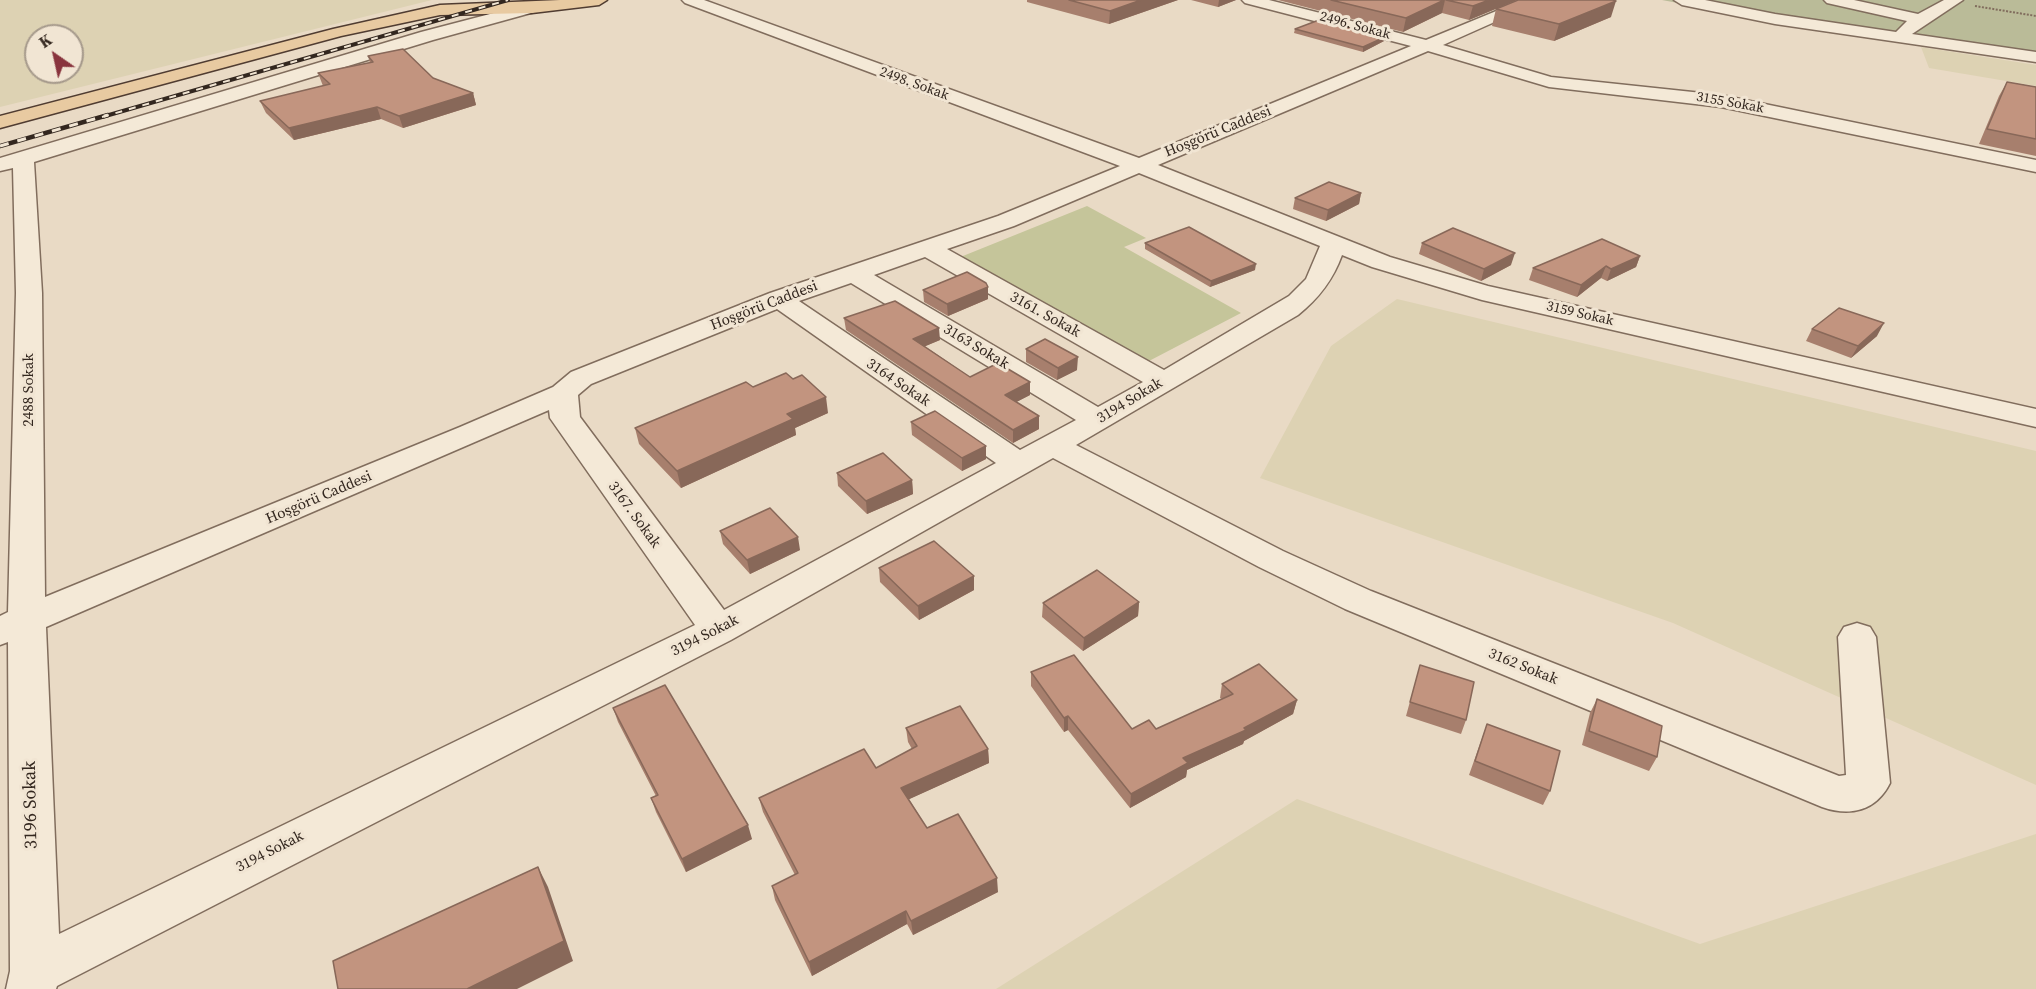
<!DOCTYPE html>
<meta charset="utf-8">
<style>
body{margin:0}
#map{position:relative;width:2036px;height:989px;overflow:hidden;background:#e9dac5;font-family:"Source Serif 4",serif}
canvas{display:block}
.north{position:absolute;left:24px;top:24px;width:60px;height:60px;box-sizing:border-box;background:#f1e5d3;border:2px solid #a5998b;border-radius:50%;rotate:326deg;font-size:16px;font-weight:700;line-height:24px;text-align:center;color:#33271f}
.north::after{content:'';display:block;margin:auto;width:21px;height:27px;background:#89343d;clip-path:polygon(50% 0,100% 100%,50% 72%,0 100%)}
</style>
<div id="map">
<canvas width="2036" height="989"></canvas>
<div class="north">K</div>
</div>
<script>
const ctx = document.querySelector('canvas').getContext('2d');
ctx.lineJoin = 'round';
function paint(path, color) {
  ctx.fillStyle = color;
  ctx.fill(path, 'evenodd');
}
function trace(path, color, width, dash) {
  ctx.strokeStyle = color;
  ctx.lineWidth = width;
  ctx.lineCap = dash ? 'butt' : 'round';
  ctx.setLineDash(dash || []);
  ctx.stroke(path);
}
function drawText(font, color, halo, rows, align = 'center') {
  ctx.font = font + ' "Source Serif 4",serif';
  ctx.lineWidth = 6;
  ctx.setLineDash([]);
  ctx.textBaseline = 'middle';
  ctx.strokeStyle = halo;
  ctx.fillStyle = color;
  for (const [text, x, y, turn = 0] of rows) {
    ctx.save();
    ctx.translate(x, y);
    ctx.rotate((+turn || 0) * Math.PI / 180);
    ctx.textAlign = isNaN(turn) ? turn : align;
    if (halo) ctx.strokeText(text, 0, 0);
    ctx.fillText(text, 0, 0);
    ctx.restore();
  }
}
paint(new Path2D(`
 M0 0H432L0 107ZM36 36H72V72H36Z
 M1921 47 2036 65V86L1929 68Z
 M1397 299 2036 451V785L1673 623 1260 478 1331 346Z
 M1297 799 1700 944 2036 834V989H996Z`), '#ddd2b3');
paint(new Path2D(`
 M1087 206 1146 238 1124 247 1241 313 1149 361 958 258Z`), '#c5c59a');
paint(new Path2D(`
 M1662 0H2036V62L1778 22Z`), '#babb98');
const minor = new Path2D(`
 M682 0H704L1139 158 1411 46 1245 3 1242 0H1269L1426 40 1523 0H1544L1443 45 1551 77 1721 95 2036 160V172L1721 107 1549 87 1428 51 1158 165 1390 257 1488 286 2036 409V427L1482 300 1372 267 1342 255C1333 280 1319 298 1298 315L1076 445 1283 551 1371 591 1839 776 1846 775 1838 637 1844 627 1857 623 1870 627 1876 637 1890 783C1876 811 1850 817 1822 807L1345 609 1259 567 1053 458 731 640 57 986 56 989H6L10 971 8 642 0 645V616L8 612 16 293 13 168 0 171V158L421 32 532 3 540 8 538 11 433 40 34 162 42 293 45 597 460 427 553 387 571 372 770 293 998 216 1120 166 685 3ZM1139 173 1320 246 1306 279 1289 296 1164 370 947 249 1014 226ZM925 257 1143 382 1098 407 874 275ZM851 283 1076 420 1020 450 799 301ZM777 309 996 463 724 610 580 417 578 395 591 384ZM549 410 550 418 695 625 59 934 46 627Z
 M1674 0H1705L1775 14 1896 32 1907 21 1827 3 1824 0H1854L1918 14 1944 0H1963L1912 34 2036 52V62L1775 24 1682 5Z`);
const major = new Path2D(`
 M560 0H607L599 5 532 13 440 15 341 36 0 128V116L333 29 440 5Z`);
trace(minor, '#816d5d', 3);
trace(major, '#503c31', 3);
trace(new Path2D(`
 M1975 6 2036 16`), '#816d5d', 2, [2, 1.5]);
paint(minor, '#f4e9d7');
paint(major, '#e8caa1');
const railFar1 = new Path2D(`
 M102 117 508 0`);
const rail = new Path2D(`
 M0 146 108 115`);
trace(railFar1, '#33271f', 4);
trace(rail, '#33271f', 4.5);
trace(railFar1, '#f1e5d3', 2, [7]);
trace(rail, '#f1e5d3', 3, [9]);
paint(new Path2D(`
 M1027 0H1178L1109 24 1027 2Z
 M1191 0H1236L1218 7Z
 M1278 0H1517L1469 20 1442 13 1403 32Z
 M1496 9 1611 17 1554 41 1492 26Z
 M1295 29 1384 41 1363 52 1294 33Z
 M368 56 433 78 473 93 476 105 403 128 381 119 294 140 266 113 260 101 323 86 318 73 370 63Z
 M2007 82 2036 87V156L1979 144 1999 96Z
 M1361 193 1359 204 1326 221 1293 209 1295 198Z
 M1145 243 1255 270 1210 287 1145 249Z
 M1422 243 1511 265 1481 281 1419 254Z
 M1640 256 1636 267 1607 281 1601 278 1577 297 1529 280 1533 268Z
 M923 290 988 299 948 316 924 302Z
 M844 318 940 340 925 346 970 377 1030 395 1016 402 1039 416V429L1013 443 846 330Z
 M1812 329 1877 336 1851 358 1806 341Z
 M1026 349 1077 370 1057 380 1026 362Z
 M753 387 828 413 795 428 796 435 681 488 639 444 635 428Z
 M911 422 986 459 962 471 912 435Z
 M837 473 912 480 913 494 867 514 838 486Z
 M720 531 800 550 750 574 723 544Z
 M879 568 974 576V590L919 620 880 582Z
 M1139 602 1138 616 1083 651 1042 617 1043 603Z
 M1420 665 1466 720 1461 734 1406 716Z
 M1031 672 1132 729H1156L1222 699 1220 698 1222 684 1297 700 1293 714 1244 741 1243 744 1187 770 1186 777 1130 808 1068 730 1064 732 1031 686Z
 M1597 699 1657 757 1649 771 1582 745 1590 713Z
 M613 708 752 839 686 872 656 812 651 798 656 796 618 722Z
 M1487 724 1550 791 1543 805 1469 775Z
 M906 728 988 749 989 763 909 799 927 828 998 892 913 935 907 924 812 976 775 900 772 886 795 875 763 812 759 798 876 768 912 749 908 742Z`), '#a77f6d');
paint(new Path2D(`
 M1141 0H1178L1109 24 1110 11Z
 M1219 0H1236L1218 7Z
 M1445 0 1442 13 1403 32 1406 18Z
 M1489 0H1517L1469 20 1473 6Z
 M1616 1 1611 17 1554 41 1559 24Z
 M1385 37 1384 41 1363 52V47Z
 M473 93 476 105 403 128 399 116Z
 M377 107 381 119 294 140 289 128Z
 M1361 193 1359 204 1326 221 1328 210Z
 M1515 253 1511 265 1481 281 1484 269Z
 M1640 256 1636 267 1607 281 1611 269Z
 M1256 264 1255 270 1210 287 1211 281Z
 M1606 266 1601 278 1577 297 1581 285Z
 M988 287V299L948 316 947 304Z
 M1884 323 1877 336 1851 358 1858 346Z
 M939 328 940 340 914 351 913 339Z
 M1078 357 1077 370 1057 380 1058 368Z
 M1030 382V395L1005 408V395Z
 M826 397 828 413 795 428 796 435 681 488 677 471 787 414Z
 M1039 416V429L1013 443V430Z
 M986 446V459L962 471V458Z
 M912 480 913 494 867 514 866 501Z
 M798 537 800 550 750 574 747 560Z
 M974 576V590L919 620 918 606Z
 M1139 602 1138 616 1083 651 1084 638Z
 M1297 700 1293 714 1244 741 1243 744 1187 770 1186 777 1130 808 1131 794 1183 758 1244 728Z
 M1068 716V730L1064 732V718Z
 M988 749 989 763 903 802 901 788Z
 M748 825 752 839 686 872 682 859Z
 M538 867 548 887 573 961 517 989H467Z
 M997 878 998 892 913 935 911 921Z
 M906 911 907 924 812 976 809 962Z`), '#886859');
const building = new Path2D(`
 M1069 0H1141L1110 11Z
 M1331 0H1444L1406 18Z
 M1446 0H1489L1473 6Z
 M1518 0H1613L1616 1 1559 24 1496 9Z
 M1319 20 1385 37 1363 47 1295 29Z
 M403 49 433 78 473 93 399 116 377 107 289 128 260 101 330 84 318 73 373 62 368 56Z
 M2007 82 2036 87V139L1987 129Z
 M1329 182 1361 193 1328 210 1295 198Z
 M1189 227 1256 264 1211 281 1145 243Z
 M1453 228 1515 253 1484 269 1422 243Z
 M1602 239 1640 256 1611 269 1606 266 1581 285 1533 268Z
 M967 272 986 283 988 287 947 304 923 290Z
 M895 301 939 328 913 339 970 377 998 363 1030 382 1005 395 1039 416 1013 430 844 318Z
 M1839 308 1884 323 1858 346 1812 329Z
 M1045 339 1078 357 1058 368 1026 349Z
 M786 373 793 379 802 375 826 397 787 414 793 419 677 471 635 428 746 382 753 387Z
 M935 411 986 446 962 458 911 422Z
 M883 453 912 480 866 501 837 473Z
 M770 508 798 537 747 560 720 531Z
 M934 541 974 576 918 606 879 568Z
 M1097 570 1139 602 1084 638 1043 603Z
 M1074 655 1132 729 1149 720 1156 729 1233 694 1222 684 1259 664 1297 700 1244 728 1246 730 1183 758 1188 763 1131 794 1068 716 1064 718 1031 672Z
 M1420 665 1474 682 1466 720 1410 702Z
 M665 685 748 825 682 859 651 798 658 795 613 708Z
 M1597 699 1662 726 1657 757 1589 731Z
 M960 706 988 749 901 788 927 828 958 814 997 878 911 921 906 911 809 962 772 886 798 873 759 798 864 749 876 768 917 746 906 728Z
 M1487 724 1560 751 1550 791 1475 761Z
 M538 867 564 941 467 989H338L333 961Z`);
paint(building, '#c2947f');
trace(building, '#886859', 1.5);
drawText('14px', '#33271f', '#f1e5d3', [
 ["2496. Sokak",1355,26,15],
 ["2498. Sokak",914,84,20],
 ["3155 Sokak",1730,103,10],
 ["3159 Sokak",1580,314,13]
]);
drawText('15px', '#33271f', '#f1e5d3', [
 ["Hoşgörü Caddesi",1218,132,-22],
 ["Hoşgörü Caddesi",764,306,-21],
 ["3161. Sokak",1045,315,29],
 ["3163 Sokak",976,347,31],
 ["3164 Sokak",898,383,34],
 ["2488 Sokak",29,390,-90],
 ["3194 Sokak",1130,401,-31],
 ["Hoşgörü Caddesi",319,498,-23],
 ["3167. Sokak",634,515,54],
 ["3194 Sokak",705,636,-27],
 ["3162 Sokak",1523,667,22],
 ["3194 Sokak",270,852,-27]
]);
drawText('18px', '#33271f', '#f1e5d3', [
 ["3196 Sokak",31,805,-91]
]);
</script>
